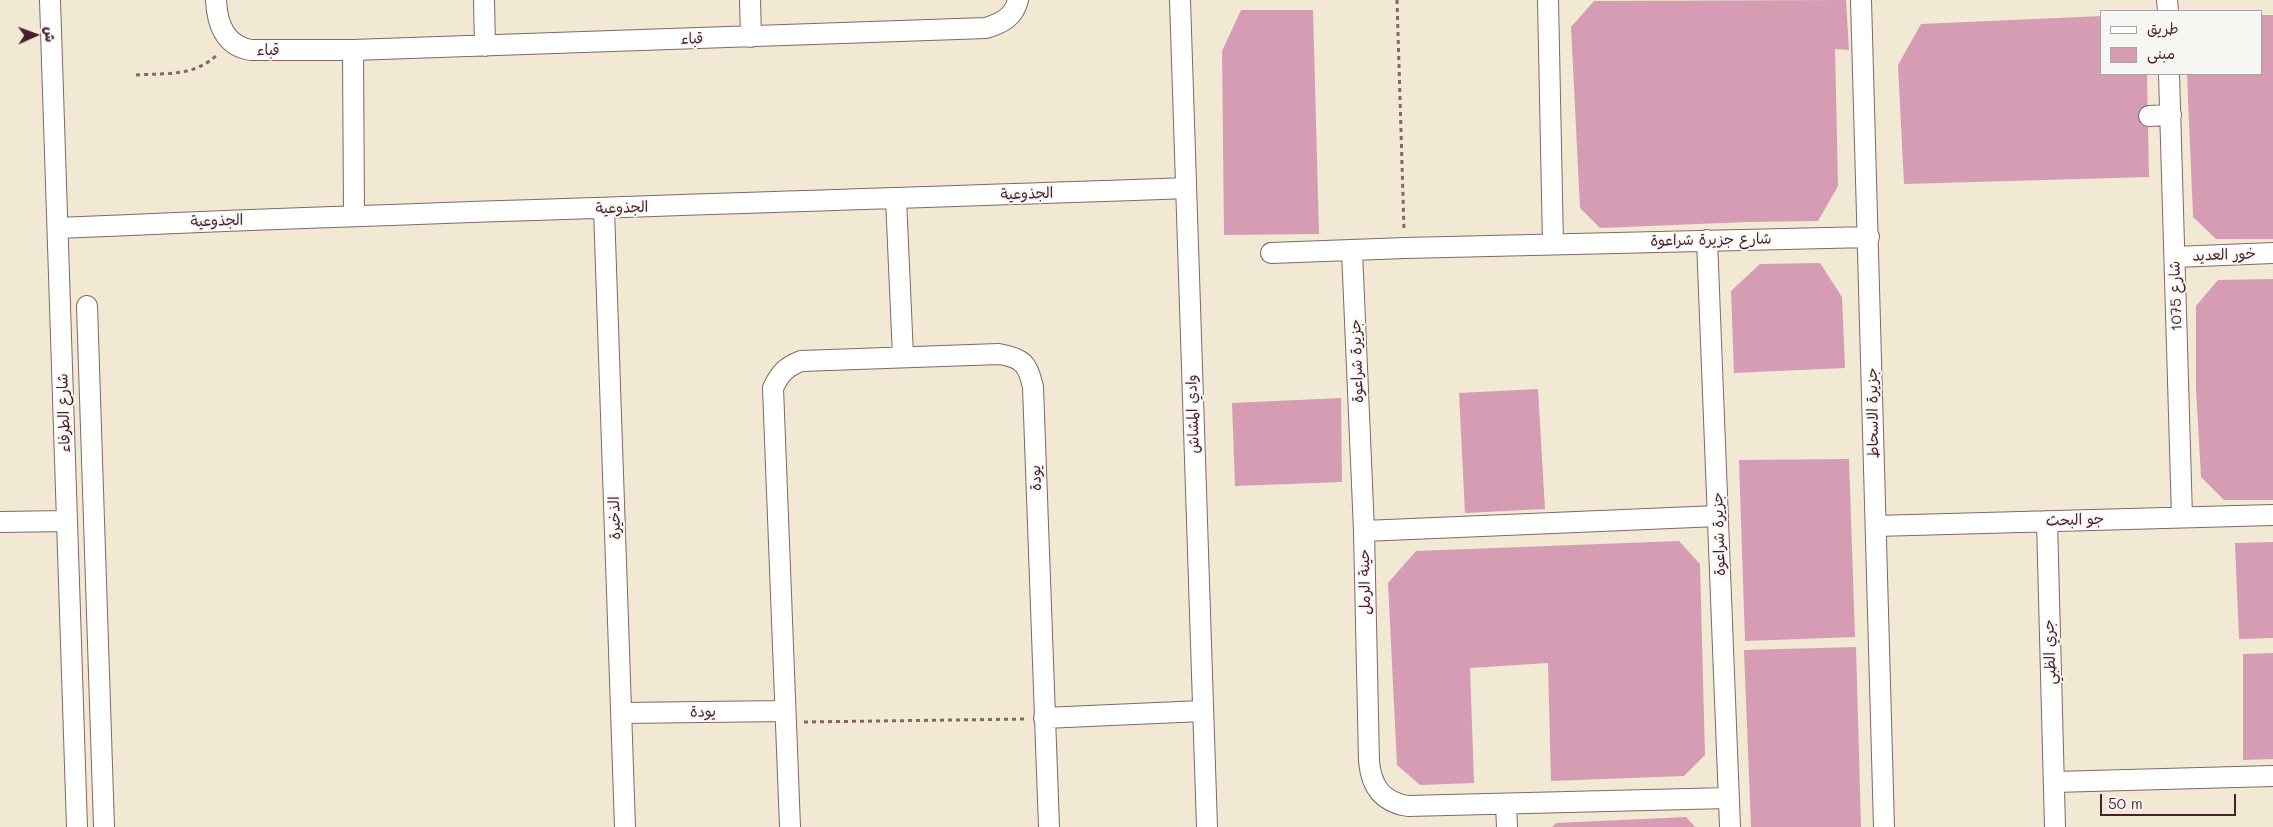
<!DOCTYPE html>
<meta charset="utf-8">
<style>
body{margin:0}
#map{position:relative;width:2273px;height:827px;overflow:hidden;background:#f1e9d4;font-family:Mali,"Playpen Sans Arabic",sans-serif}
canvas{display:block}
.legend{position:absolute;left:2100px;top:10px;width:162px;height:65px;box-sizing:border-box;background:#f6f6f2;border:1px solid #b1a0a2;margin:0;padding:6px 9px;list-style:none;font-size:15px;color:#4a1f2b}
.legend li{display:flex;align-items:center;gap:10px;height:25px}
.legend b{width:25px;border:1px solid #b1a0a2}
.north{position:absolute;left:10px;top:10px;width:50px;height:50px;-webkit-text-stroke:4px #f6f6f2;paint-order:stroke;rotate:88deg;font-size:14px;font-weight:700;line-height:20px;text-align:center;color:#4a1f2b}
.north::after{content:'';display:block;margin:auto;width:18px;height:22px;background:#4a1f2b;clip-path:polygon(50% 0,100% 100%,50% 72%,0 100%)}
.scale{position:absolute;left:2100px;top:794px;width:136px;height:22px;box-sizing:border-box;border:2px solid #4a1f2b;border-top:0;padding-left:6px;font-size:15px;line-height:18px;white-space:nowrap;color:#4a1f2b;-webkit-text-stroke:4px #f6f6f2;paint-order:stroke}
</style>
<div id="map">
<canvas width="2273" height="827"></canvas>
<ul class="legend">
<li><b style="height:6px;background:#fff"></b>طريق</li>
<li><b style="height:14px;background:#d69cb3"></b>مبنى</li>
</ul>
<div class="north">ش</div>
<div class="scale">50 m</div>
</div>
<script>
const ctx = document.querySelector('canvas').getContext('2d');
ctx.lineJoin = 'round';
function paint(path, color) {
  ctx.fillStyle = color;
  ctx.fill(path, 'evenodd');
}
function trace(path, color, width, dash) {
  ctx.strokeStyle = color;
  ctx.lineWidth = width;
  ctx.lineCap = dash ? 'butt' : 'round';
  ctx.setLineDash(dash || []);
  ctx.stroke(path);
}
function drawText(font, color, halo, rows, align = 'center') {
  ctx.font = font + ' Mali,"Playpen Sans Arabic",sans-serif';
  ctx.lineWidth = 4;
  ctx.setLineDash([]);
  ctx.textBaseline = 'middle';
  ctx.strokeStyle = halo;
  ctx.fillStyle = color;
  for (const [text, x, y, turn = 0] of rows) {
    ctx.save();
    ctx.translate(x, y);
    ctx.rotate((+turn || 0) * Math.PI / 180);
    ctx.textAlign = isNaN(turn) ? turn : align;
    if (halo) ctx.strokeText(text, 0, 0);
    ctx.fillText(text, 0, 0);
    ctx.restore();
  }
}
paint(new Path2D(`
 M1846 0 1849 50 1835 49 1838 186 1818 221 1747 222 1600 228 1580 208 1571 27 1594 1Z
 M1241 10H1313L1319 234 1224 235 1222 51Z
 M2262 15H2273V239H2216L2193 217 2187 74H2262Z
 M2102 16V74H2147L2149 177 1904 184 1898 65 1921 24Z
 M1820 263 1842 297 1845 368 1734 373 1731 291 1760 264Z
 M2273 279V500H2224L2201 477 2196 389V306L2218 280Z
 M1538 389 1545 509 1465 513 1459 393Z
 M1341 398 1342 482 1235 486 1232 403Z
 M1849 459 1855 637 1745 641 1739 460Z
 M1679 541 1700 564 1705 755 1684 776 1551 781 1548 663 1470 668 1474 783 1420 785 1397 765 1388 583 1416 551Z
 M2273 542V638L2239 639 2235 543Z
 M1856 647 1861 827H1751L1744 650Z
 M2273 653V759L2243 760V654Z
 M1686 817 1695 827H1552L1556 823Z`), '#d69cb3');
const minor = new Path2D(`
 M50 0 77 827
 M216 0C217 24 225 46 251 50H353L986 28C1002 23 1014 17 1018 0
 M484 0 485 46
 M750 0 751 37
 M1180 0 1207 827
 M1548 0 1553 244
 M1861 0 1884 827
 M2167 0 2168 11
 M353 50 354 215
 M2169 74 2182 517
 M2149 116 2171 115
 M896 199 903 356
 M604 209 625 827
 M58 228C434 211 810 202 1186 188
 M1707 240 1730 827
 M1352 251 1364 531 1369 761C1371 786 1382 802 1408 806L1728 798
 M1271 253 1405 248 1869 237
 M2175 257 2273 253
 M87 306 104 827
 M2047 521 2055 827
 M0 522 67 521
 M1876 526 2273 515
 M1364 531 1718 516
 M622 713 785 711
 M1044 718 1202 711
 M2054 782 2273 776
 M1506 805 1507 827
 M790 827 773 388C780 373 786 367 801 361L999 354C1023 358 1028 364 1033 387L1049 827`);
trace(minor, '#846666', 22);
trace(new Path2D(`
 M1397 0 1404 229
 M136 75C167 73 194 77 218 54
 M804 722 1027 719`), '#846666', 3, [4, 4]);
trace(minor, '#fff', 20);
drawText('15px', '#4a1f2b', '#f6f6f2', [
 ["قباء",692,39,-2],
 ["قباء",268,50],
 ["الجذوعية",1027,194,-2],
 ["الجذوعية",622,208,-2],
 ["الجذوعية",217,221,-2],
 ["شارع جزيرة شراعوة",1711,240,-1],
 ["خور العديد",2224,255,-2],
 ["شارع 1075",2176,296,-92],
 ["جزيرة شراعوة",1357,361,-92],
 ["شارع الطرفاء",64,413,-92],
 ["جزيرة الاسحاط",1873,413,-91],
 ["وادي المشاش",1193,414,-92],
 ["يودة",1036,478,-92],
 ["الذخيرة",615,518,-92],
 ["جو البحث",2075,520,-2],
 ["جزيرة شراعوة",1719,534,-92],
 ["حينة الرمل",1365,582,-91],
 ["جري الظبي",2050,652,-92],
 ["يودة",703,712,-1]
]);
</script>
